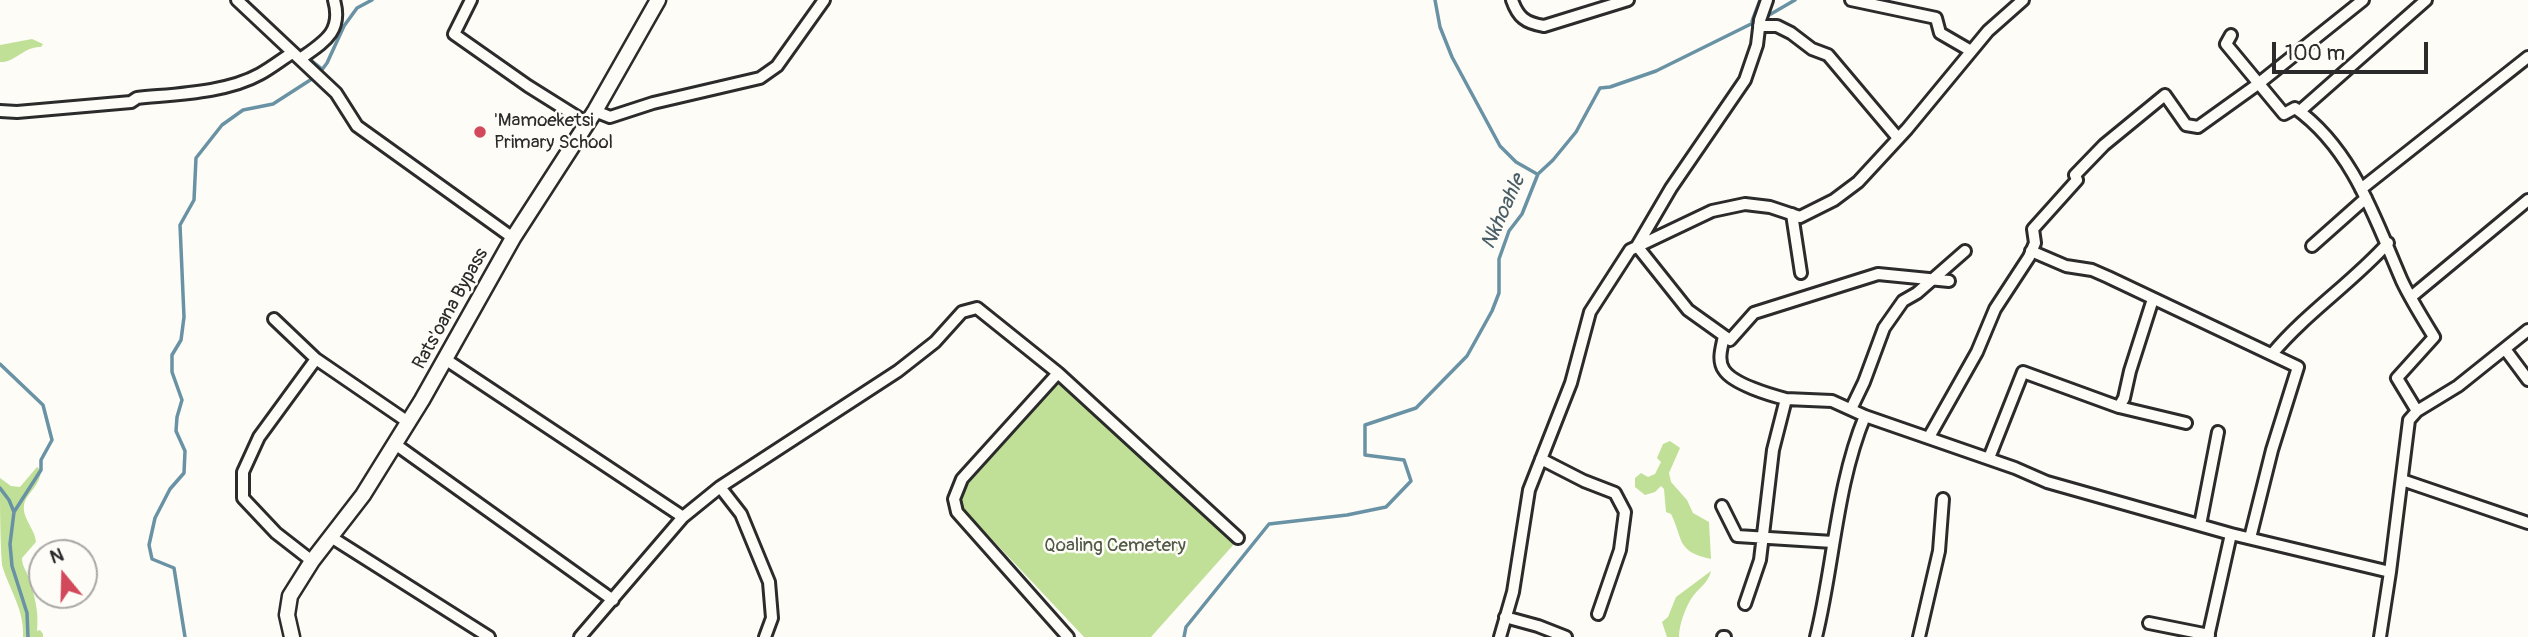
<!DOCTYPE html>
<style>
body{margin:0}
#map{position:relative;width:2528px;height:637px;overflow:hidden;background:#fdfcf7;font-family:Pangolin,sans-serif}
canvas{display:block}
.north{position:absolute;left:28px;top:539px;width:70px;height:70px;box-sizing:border-box;background:#fdfcf7;border:2px solid #a9a8a5;border-radius:50%;rotate:341deg;font-size:19px;font-weight:700;line-height:28px;text-align:center;color:#2b2b2b}
.north::after{content:'';display:block;margin:auto;width:24px;height:32px;background:#d1495b;clip-path:polygon(50% 0,100% 100%,50% 72%,0 100%)}
.scale{position:absolute;left:2272px;top:42px;width:156px;height:32px;box-sizing:border-box;border:4px solid #2b2b2b;border-top:0;padding-left:9px;font-size:21px;line-height:24px;white-space:nowrap;color:#2b2b2b;-webkit-text-stroke:5px #fdfcf7;paint-order:stroke}
</style>
<div id="map">
<canvas width="2528" height="637"></canvas>
<div class="north">N</div>
<div class="scale">100 m</div>
</div>
<script>
const ctx = document.querySelector('canvas').getContext('2d');
ctx.lineJoin = 'round';
function paint(path, color) {
  ctx.fillStyle = color;
  ctx.fill(path, 'evenodd');
}
function trace(path, color, width, dash) {
  ctx.strokeStyle = color;
  ctx.lineWidth = width;
  ctx.lineCap = dash ? 'butt' : 'round';
  ctx.setLineDash(dash || []);
  ctx.stroke(path);
}
function drawText(font, color, halo, rows, align = 'center') {
  ctx.font = font + ' Pangolin,sans-serif';
  ctx.lineWidth = 5;
  ctx.setLineDash([]);
  ctx.textBaseline = 'middle';
  ctx.strokeStyle = halo;
  ctx.fillStyle = color;
  for (const [text, x, y, turn = 0] of rows) {
    ctx.save();
    ctx.translate(x, y);
    ctx.rotate((+turn || 0) * Math.PI / 180);
    ctx.textAlign = isNaN(turn) ? turn : align;
    if (halo) ctx.strokeText(text, 0, 0);
    ctx.fillText(text, 0, 0);
    ctx.restore();
  }
}
paint(new Path2D(`
 M32 39 43 44 41 47C24 46 15 63 0 62V45Z
 M1058 373 1235 543 1151 637H1084L954 499 962 479Z
 M1670 441 1680 448 1669 473 1671 482 1687 500 1693 513 1709 522 1711 559C1676 551 1684 541 1671 514L1666 512 1664 489 1661 486 1655 492 1645 495 1635 487V478L1641 473 1648 477 1655 474 1661 462 1657 458 1663 444Z
 M37 467 41 470C40 487 26 493 24 505 22 518 35 529 36 542L22 558C22 567 27 571 29 579 35 596 39 613 37 631L40 630 43 634V637H23C25 611 9 589 2 565 0 538 0 505 0 478L11 486 20 487Z
 M1711 571C1708 584 1698 588 1691 599 1685 609 1679 625 1679 637H1667L1662 622 1668 617 1676 597Z`), '#c0e098');
trace(new Path2D(`
 M1435 0 1440 27 1452 57 1500 146 1516 162 1537 174
 M1764 18 1795 0
 M1752 21 1760 0
 M307 57 322 69
 M0 364 43 405 52 440 41 460V470L14 512
 M0 488 9 500 14 512 10 544 12 566 27 613 28 637
 M185 637 174 568 152 559 149 545 155 518 170 489 184 473 185 451 176 431 177 417 182 400 172 372V355L181 340 184 317 180 225 194 200 196 158 222 125 243 110 273 104 318 75 327 63 344 26 357 8 372 0
 M1184 637 1186 627 1269 524 1347 515 1386 507 1411 481 1404 460 1365 455V425L1416 408 1467 356 1492 311 1499 293V259L1509 231 1522 214 1538 174 1553 160 1576 132 1600 88 1610 87 1656 71 1757 21`), '#6992a4', 3.5);
const street = new Path2D(`
 M237 0 336 93 357 126 513 238
 M471 0 454 34 528 86 587 123
 M1512 0C1518 17 1525 23 1544 26L1628 0
 M1767 0 1760 20 1757 45 1745 80 1671 188 1637 246 1688 310 1730 340 1754 313 1878 274 1949 281
 M1851 0 1936 18 1940 33 1971 51
 M1759 26H1777L1791 33 1812 49 1828 55 1898 138
 M2231 35 2226 44 2284 114 2295 108C2353 149 2375 219 2402 281 2411 300 2423 319 2434 337L2397 378 2417 411
 M300 59C324 42 343 32 334 0
 M0 111 17 112 131 102 137 98C175 94 226 93 260 74 271 68 281 60 292 53
 M595 111 610 117 653 103 760 78 777 66 824 0
 M2300 111 2426 0
 M2361 189 2528 57
 M1792 214 1801 273
 M2312 246 2366 198
 M2031 251 2066 266 2092 270 2108 277 2298 367 2272 450 2250 538
 M2411 297 2528 200
 M274 319 316 359 408 422
 M1724 336C1722 347 1717 360 1724 370 1733 384 1770 395 1786 399
 M2505 349 2528 380
 M2272 354C2306 313 2352 283 2388 243
 M445 359 683 517
 M1058 373 962 479 954 499 957 512 1068 637
 M2119 407 2186 423
 M1851 409 1864 382 1884 328 1903 301 1917 293 1965 251
 M1929 437 1977 352 1995 309 2029 257 2035 243 2033 229 2077 180 2075 175 2104 145 2165 95 2186 125 2198 127 2258 84 2363 0
 M395 444 613 600
 M1989 458 2023 372 2119 407 2124 398 2130 371 2153 299
 M1541 459 1584 481 1615 493 1625 512 1620 550 1598 614
 M2402 480 2528 523
 M720 487 741 514 769 582 772 618 765 637
 M1722 506 1737 536 1833 542
 M2200 525 2218 432
 M331 537 489 637
 M312 561 276 533 243 498V472L259 437 316 359
 M2390 572 2409 420 2417 411 2458 386 2528 330
 M1745 604 1760 560 1773 450 1786 399 1832 401 1865 416 2015 468 2047 482 2231 534
 M1505 617 1538 626 1566 637
 M2149 623 2209 635
 M580 637 683 517 720 487 898 371 935 342 962 312 977 308 1058 373 1238 538
 M1500 637 1513 592 1529 490 1571 383 1590 312 1630 250 1712 211 1745 204 1770 207 1800 217 1834 200 1858 182 1907 129 1988 31 2023 0
 M1723 637H1725
 M1816 637C1834 564 1836 486 1865 416
 M1919 637 1939 551 1943 499
 M2208 637 2231 534 2390 572 2380 637`);
const secondary = new Path2D(`
 M292 637 287 615 290 596 312 561 363 495 422 400 513 238 595 111 658 0`);
trace(street, '#2b2b2b', 16);
trace(secondary, '#2b2b2b', 19);
trace(street, '#fdfcf7', 10);
trace(secondary, '#fdfcf7', 14);
for (const [x, y, r, color] of [
 [480,132,7,"#d1495b"]
]) {
  const dot = new Path2D();
  dot.arc(x, y, r, 0, 2 * Math.PI);
  ctx.fillStyle = color;
  ctx.fill(dot);
  trace(dot, '#fdfcf7', 2.5);
}
drawText('19px', '#2b2b2b', '#fdfcf7', [
 ["'Mamoeketsi",494,121],
 ["Primary School",494,143]
], 'left');
drawText('19px', '#2b2b2b', '#fdfcf7', [
 ["Rats'oana Bypass",451,309,-61]
]);
drawText('19px', '#505846', '#fdfcf7', [
 ["Qoaling Cemetery",1115,546]
]);
drawText('italic 21px', '#4a5e67', '#fdfcf7', [
 ["Nkhoahle",1504,212,-66]
]);
</script>
